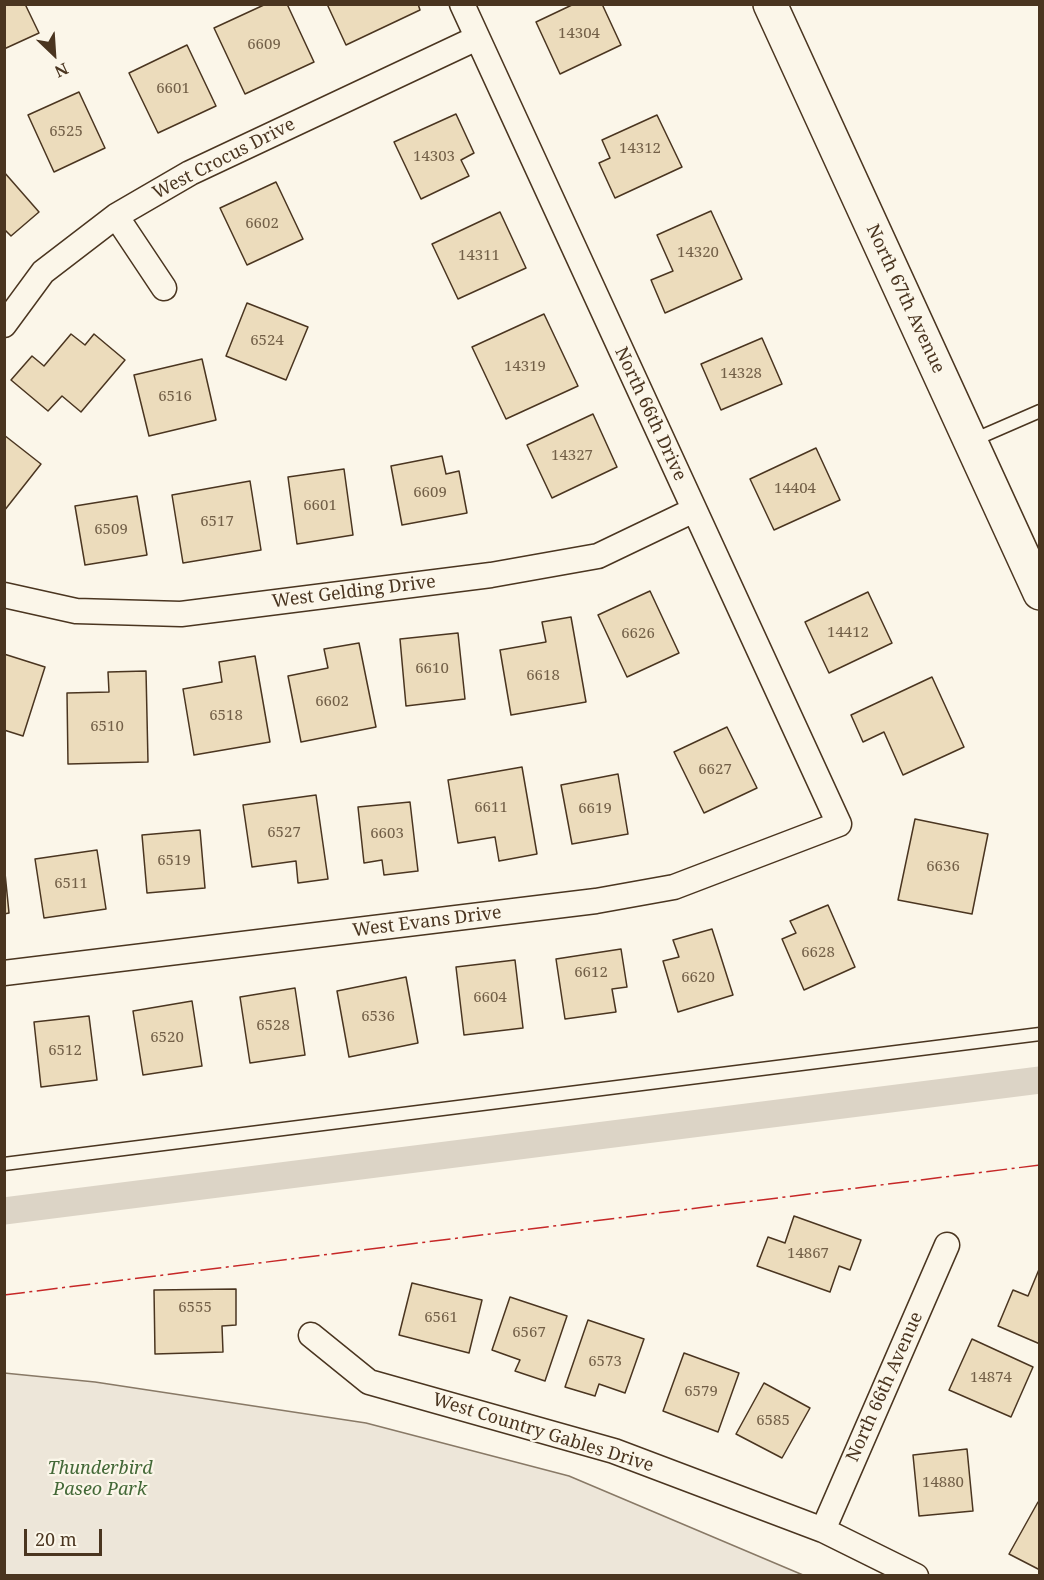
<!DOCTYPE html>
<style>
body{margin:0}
#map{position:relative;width:1044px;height:1580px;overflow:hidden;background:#fbf6e9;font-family:"Noto Serif",serif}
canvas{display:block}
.frame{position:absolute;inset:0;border:6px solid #4a3520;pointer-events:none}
.north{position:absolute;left:24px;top:24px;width:60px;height:60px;-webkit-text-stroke:4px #fbf6e9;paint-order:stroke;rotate:155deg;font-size:16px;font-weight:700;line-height:24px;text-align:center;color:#4a3520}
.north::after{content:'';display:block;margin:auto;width:21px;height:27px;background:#4a3520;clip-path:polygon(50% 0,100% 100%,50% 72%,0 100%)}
.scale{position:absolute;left:24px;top:1529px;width:78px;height:27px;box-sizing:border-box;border:3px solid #4a3520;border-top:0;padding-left:8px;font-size:18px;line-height:21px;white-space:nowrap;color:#4a3520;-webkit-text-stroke:4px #fbf6e9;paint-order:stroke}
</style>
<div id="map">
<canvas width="1044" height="1580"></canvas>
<div class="frame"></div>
<div class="north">N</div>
<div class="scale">20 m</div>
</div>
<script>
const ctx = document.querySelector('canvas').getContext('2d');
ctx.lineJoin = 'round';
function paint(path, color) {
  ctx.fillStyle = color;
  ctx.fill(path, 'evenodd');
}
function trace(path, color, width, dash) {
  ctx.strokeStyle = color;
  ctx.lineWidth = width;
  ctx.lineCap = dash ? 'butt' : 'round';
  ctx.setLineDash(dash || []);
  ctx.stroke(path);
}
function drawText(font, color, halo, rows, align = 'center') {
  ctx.font = font + ' "Noto Serif",serif';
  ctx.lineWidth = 4.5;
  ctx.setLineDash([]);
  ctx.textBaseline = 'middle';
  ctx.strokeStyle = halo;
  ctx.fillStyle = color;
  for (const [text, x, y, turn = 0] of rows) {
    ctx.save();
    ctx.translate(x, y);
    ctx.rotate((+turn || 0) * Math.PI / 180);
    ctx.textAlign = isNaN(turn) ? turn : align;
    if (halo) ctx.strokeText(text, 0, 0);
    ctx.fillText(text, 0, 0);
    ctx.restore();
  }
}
const green = new Path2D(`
 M4 1373 95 1382 366 1423 569 1476 803 1575H5Z`);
paint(green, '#ede6d9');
trace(green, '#887966', 1.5);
trace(new Path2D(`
 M4 1211 1040 1080`), '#dcd4c6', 27);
const building = new Path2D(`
 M4 4H25L39 33 4 49Z
 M266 4H287L314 62 245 94 214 28Z
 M327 4H418L420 10 346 45Z
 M574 4H602L621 45 560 74 536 22Z
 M187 45 216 106 158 133 129 73Z
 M79 92 105 148 54 172 28 115Z
 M456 114 474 153 461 160 469 176 421 199 394 142Z
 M657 115 682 167 615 198 599 163 610 158 602 140Z
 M4 172 39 212 11 236 4 229Z
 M276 182 303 239 247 265 220 208Z
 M711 211 742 279 665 313 651 280 673 271 657 235Z
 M500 212 526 268 458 299 432 244Z
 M247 303 308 327 286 380 226 356Z
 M544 314 578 386 506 419 472 347Z
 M71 334 85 345 94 334 125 360 81 412 62 396 48 411 11 380 32 356 44 366Z
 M762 338 782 384 721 410 701 364Z
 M202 359 216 420 149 436 134 375Z
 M593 414 617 467 552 498 527 445Z
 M4 435 41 464 4 511Z
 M816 448 840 500 774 530 750 479Z
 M442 456 446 474 459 471 467 513 402 525 391 466Z
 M344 469 353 535 297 544 288 477Z
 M250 481 261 550 183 563 172 495Z
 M137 496 147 555 85 565 75 506Z
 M650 591 679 653 627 677 598 615Z
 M868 592 892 643 829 673 805 622Z
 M571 617 586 702 511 715 500 650 546 642 542 622Z
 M458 633 465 699 406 706 400 639Z
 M359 643 376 727 301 742 288 676 328 668 324 649Z
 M4 654 45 667 23 736 4 730Z
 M255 656 270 742 194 755 183 689 222 682 219 662Z
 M146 671 148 762 68 764 67 693 109 692 108 672Z
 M932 677 964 747 903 775 884 732 863 742 851 715Z
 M727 727 757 788 704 813 674 752Z
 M522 767 537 854 499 861 495 837 458 843 448 780Z
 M618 774 628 834 572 844 561 785Z
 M316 795 328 879 298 883 296 861 252 867 243 805Z
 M410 802 418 871 384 875 382 860 364 863 358 807Z
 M915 819 988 834 972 914 898 900Z
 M200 830 205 888 147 893 142 835Z
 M97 850 106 909 44 918 35 859Z
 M4 863 9 913 4 914Z
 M828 905 855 967 804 990 782 939 796 933 790 921Z
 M712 929 733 995 678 1012 663 961 679 957 673 940Z
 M621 949 627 987 612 989 616 1012 565 1019 556 959Z
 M515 960 523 1028 464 1035 456 967Z
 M406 977 418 1043 349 1057 337 991Z
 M295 988 305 1055 250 1063 240 997Z
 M192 1001 202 1066 143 1075 133 1011Z
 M89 1016 97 1080 41 1087 34 1022Z
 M794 1216 861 1240 850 1270 839 1266 830 1292 757 1266 768 1237 785 1243Z
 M1040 1267V1344L998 1326 1013 1290 1028 1296Z
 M412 1283 482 1300 469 1353 399 1335Z
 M236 1289V1325L222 1326 223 1352 155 1354 154 1290Z
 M510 1297 567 1316 545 1381 515 1371 520 1360 492 1350Z
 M588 1320 644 1339 625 1393 599 1384 595 1396 565 1387Z
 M972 1339 1033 1367 1011 1417 949 1390Z
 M684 1353 739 1373 718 1432 663 1411Z
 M764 1383 810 1408 782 1458 736 1434Z
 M967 1449 973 1511 919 1516 913 1455Z
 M1038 1502H1040V1570L1009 1554Z`);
paint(building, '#ecdcbc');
trace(building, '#4a3520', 1.5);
const service = new Path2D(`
 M971 441 1040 411
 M4 1164 1040 1034`);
const minor = new Path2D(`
 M116 216 164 288
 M4 325 43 272 116 216 190 173 477 38
 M4 595 76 611 181 614 491 575 598 556 694 510
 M4 973 596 901 674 887 839 824 462 4
 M311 1335 369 1382 614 1451 823 1530 916 1576
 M823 1530 947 1245`);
const secondary = new Path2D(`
 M770 4 1040 593`);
trace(service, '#4a3520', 15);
trace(minor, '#4a3520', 27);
trace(secondary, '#4a3520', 36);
trace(service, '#fbf6e9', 12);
trace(minor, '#fbf6e9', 24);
trace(secondary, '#fbf6e9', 33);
trace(new Path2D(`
 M4 1295 1040 1165`), '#c62828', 1.5, [21, 4.5, 3, 4.5]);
drawText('15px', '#725f47', null, [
 ["14304",579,34],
 ["6609",264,45],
 ["6601",173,89],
 ["6525",66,132],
 ["14312",640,149],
 ["14303",434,157],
 ["6602",262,224],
 ["14320",698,253],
 ["14311",479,256],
 ["6524",267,341],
 ["14319",525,367],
 ["14328",741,374],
 ["6516",175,397],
 ["14327",572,456],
 ["14404",795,489],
 ["6609",430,493],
 ["6601",320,506],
 ["6517",217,522],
 ["6509",111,530],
 ["14412",848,633],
 ["6626",638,634],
 ["6610",432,669],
 ["6618",543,676],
 ["6602",332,702],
 ["6518",226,716],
 ["6510",107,727],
 ["6627",715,770],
 ["6611",491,808],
 ["6619",595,809],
 ["6527",284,833],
 ["6603",387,834],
 ["6519",174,861],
 ["6636",943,867],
 ["6511",71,884],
 ["6628",818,953],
 ["6612",591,973],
 ["6620",698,978],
 ["6604",490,998],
 ["6536",378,1017],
 ["6528",273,1026],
 ["6520",167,1038],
 ["6512",65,1051],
 ["14867",808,1254],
 ["6555",195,1308],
 ["6561",441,1318],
 ["6567",529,1333],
 ["6573",605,1362],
 ["14874",991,1378],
 ["6579",701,1392],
 ["6585",773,1421],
 ["14880",943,1483]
]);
drawText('18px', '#4a3520', '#fbf6e9', [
 ["West Crocus Drive",224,159,-27],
 ["North 67th Avenue",905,299,65],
 ["North 66th Drive",650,414,65],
 ["West Gelding Drive",354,592,-7],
 ["West Evans Drive",427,922,-7],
 ["North 66th Avenue",885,1387,-66],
 ["West Country Gables Drive",543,1433,17]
]);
drawText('italic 18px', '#436837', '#fbf6e9', [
 ["Thunderbird",100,1469],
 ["Paseo Park",100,1490]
]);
</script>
